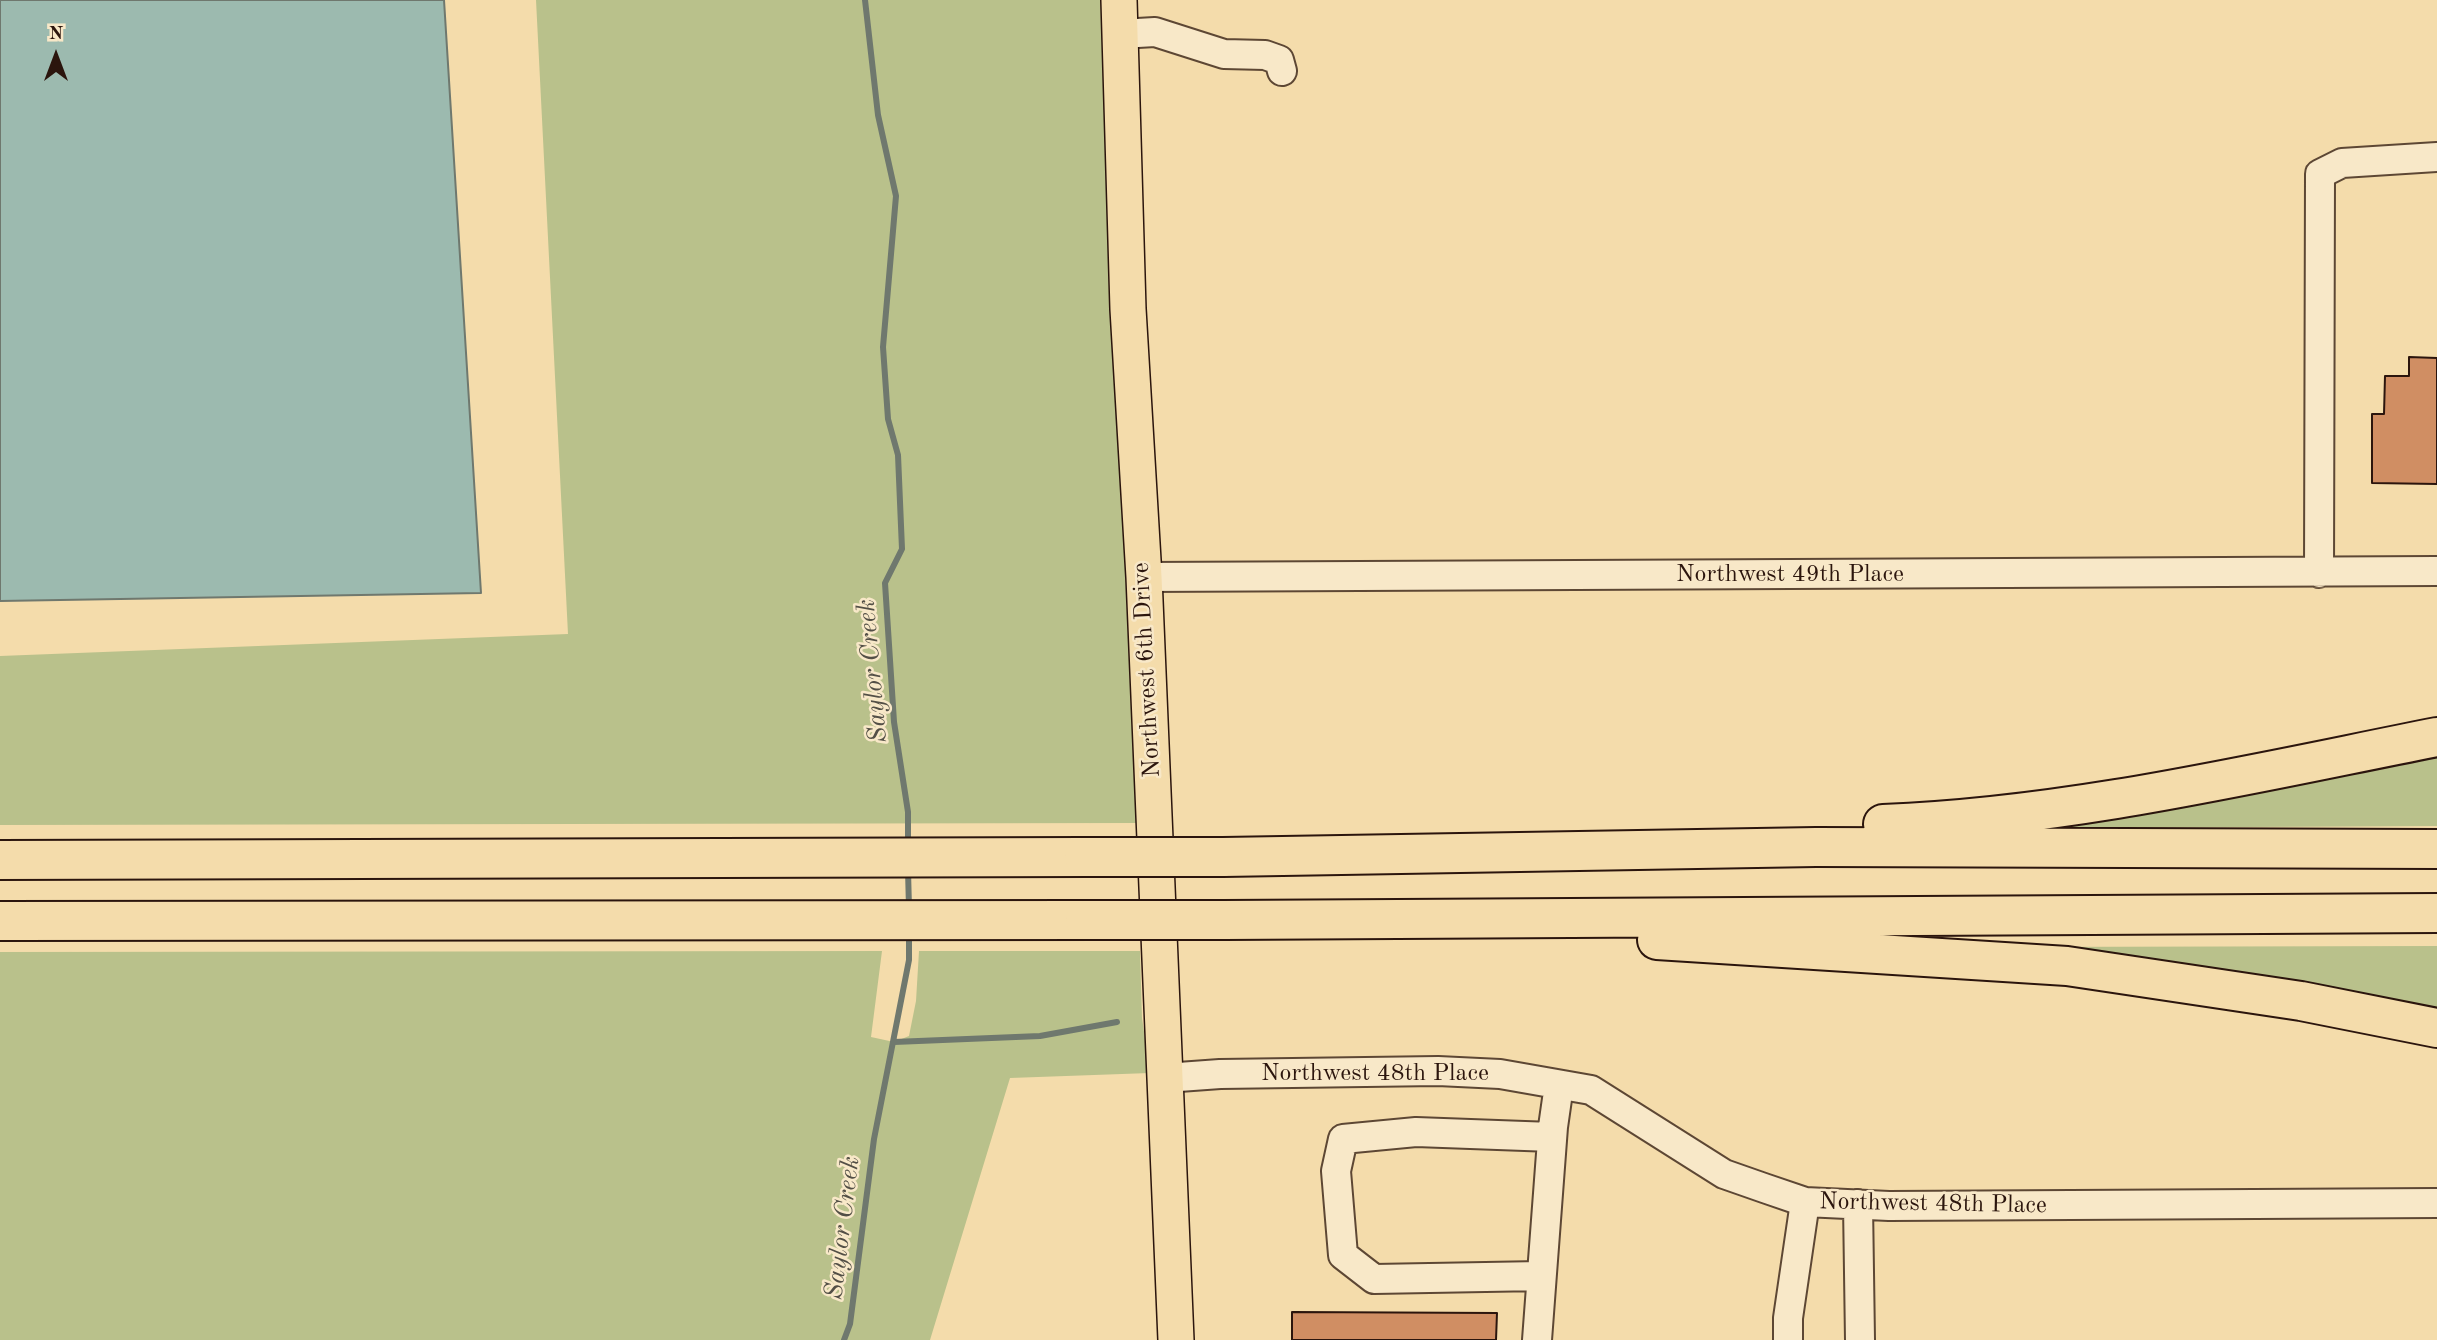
<!DOCTYPE html>
<style>
body{margin:0}
#map{position:relative;width:2437px;height:1340px;overflow:hidden;background:#f4dcab;font-family:"Old Standard TT",serif}
canvas{display:block}
.north{position:absolute;left:21px;top:21px;width:70px;height:70px;-webkit-text-stroke:5px #f8e8c8;paint-order:stroke;rotate:0deg;font-size:19px;font-weight:700;line-height:28px;text-align:center;color:#2b150d}
.north::after{content:'';display:block;margin:auto;width:24px;height:32px;background:#2b150d;clip-path:polygon(50% 0,100% 100%,50% 72%,0 100%)}
</style>
<div id="map">
<canvas width="2437" height="1340"></canvas>
<div class="north">N</div>
</div>
<script>
const ctx = document.querySelector('canvas').getContext('2d');
ctx.lineJoin = 'round';
function paint(path, color) {
  ctx.fillStyle = color;
  ctx.fill(path, 'evenodd');
}
function trace(path, color, width, dash) {
  ctx.strokeStyle = color;
  ctx.lineWidth = width;
  ctx.lineCap = dash ? 'butt' : 'round';
  ctx.setLineDash(dash || []);
  ctx.stroke(path);
}
function drawText(font, color, halo, rows, align = 'center') {
  ctx.font = font + ' "Old Standard TT",serif';
  ctx.lineWidth = 5;
  ctx.setLineDash([]);
  ctx.textBaseline = 'middle';
  ctx.strokeStyle = halo;
  ctx.fillStyle = color;
  for (const [text, x, y, turn = 0] of rows) {
    ctx.save();
    ctx.translate(x, y);
    ctx.rotate((+turn || 0) * Math.PI / 180);
    ctx.textAlign = isNaN(turn) ? turn : align;
    if (halo) ctx.strokeText(text, 0, 0);
    ctx.fillText(text, 0, 0);
    ctx.restore();
  }
}
paint(new Path2D(`
 M536 0H1101L1136 823 0 825V656L568 634Z
 M2437 748V826L2061 828 2060 817Z
 M2437 946V1013L2009 947Z
 M882 951 871 1037 894 1042 909 1036 916 1001 919 951H1140L1142 1018 1150 1073 1010 1078 930 1340H0V952Z`), '#b9c18b');
const water = new Path2D(`
 M0 0H444L481 593 0 601Z`);
paint(water, '#9cbaaf');
trace(water, '#6f786e', 2);
trace(new Path2D(`
 M865 0 878 115 896 196 883 347 888 419 898 455 902 549 885 583 894 722 908 812V845
 M908 870 909 908
 M894 1042 1040 1036 1117 1022
 M844 1340 850 1324 874 1139 909 960V933`), '#6f786e', 6);
const building = new Path2D(`
 M2409 357 2437 358V484L2372 483V414H2384L2385 376H2409Z
 M1292 1312 1497 1313 1496 1340H1292Z`);
paint(building, '#d08e63');
trace(building, '#2b150d', 2);
const minor = new Path2D(`
 M1120 34 1155 32 1224 54 1265 55 1279 60 1282 71
 M2319 573 2320 174 2342 163 2437 157
 M1144 577 2437 571
 M1165 1078 1220 1074 1438 1071 1500 1074 1591 1090 1724 1174 1764 1188 1805 1202 1889 1206 2437 1203
 M1858 1204 1860 1340
 M1541 1276 1374 1279 1343 1255 1336 1171 1343 1139 1416 1132 1552 1137
 M1537 1340 1553 1127 1559 1085
 M1788 1340V1318L1805 1202`);
const major = new Path2D(`
 M1119 0 1128 309 1144 577 1176 1340`);
const highway = new Path2D(`
 M1883 824C2069 817 2255 773 2437 737
 M1223 857 1816 847 2437 849
 M0 860 1084 857
 M1224 920 2437 913
 M0 921 1085 920
 M1657 940 2067 966 2301 1001 2437 1028`);
trace(minor, '#5d4734', 32);
trace(major, '#2b150d', 38);
trace(highway, '#2b150d', 42);
trace(minor, '#f8e8c8', 28);
trace(major, '#f4dcab', 35);
trace(highway, '#f4dcab', 38);
const highwayBridge = new Path2D(`
 M1084 857H1223
 M1085 920H1224`);
trace(highwayBridge, '#2b150d', 42, []);
trace(highwayBridge, '#f4dcab', 38);
drawText('24px', '#2b150d', '#f8e8c8', [
 ["Northwest 49th Place",1790,575],
 ["Northwest 6th Drive",1147,670,-93],
 ["Northwest 48th Place",1375,1074],
 ["Northwest 48th Place",1933,1204,1]
]);
drawText('italic 26px', '#534f46', '#f8e8c8', [
 ["Saylor Creek",873,671,-95],
 ["Saylor Creek",843,1228,-83]
]);
</script>
